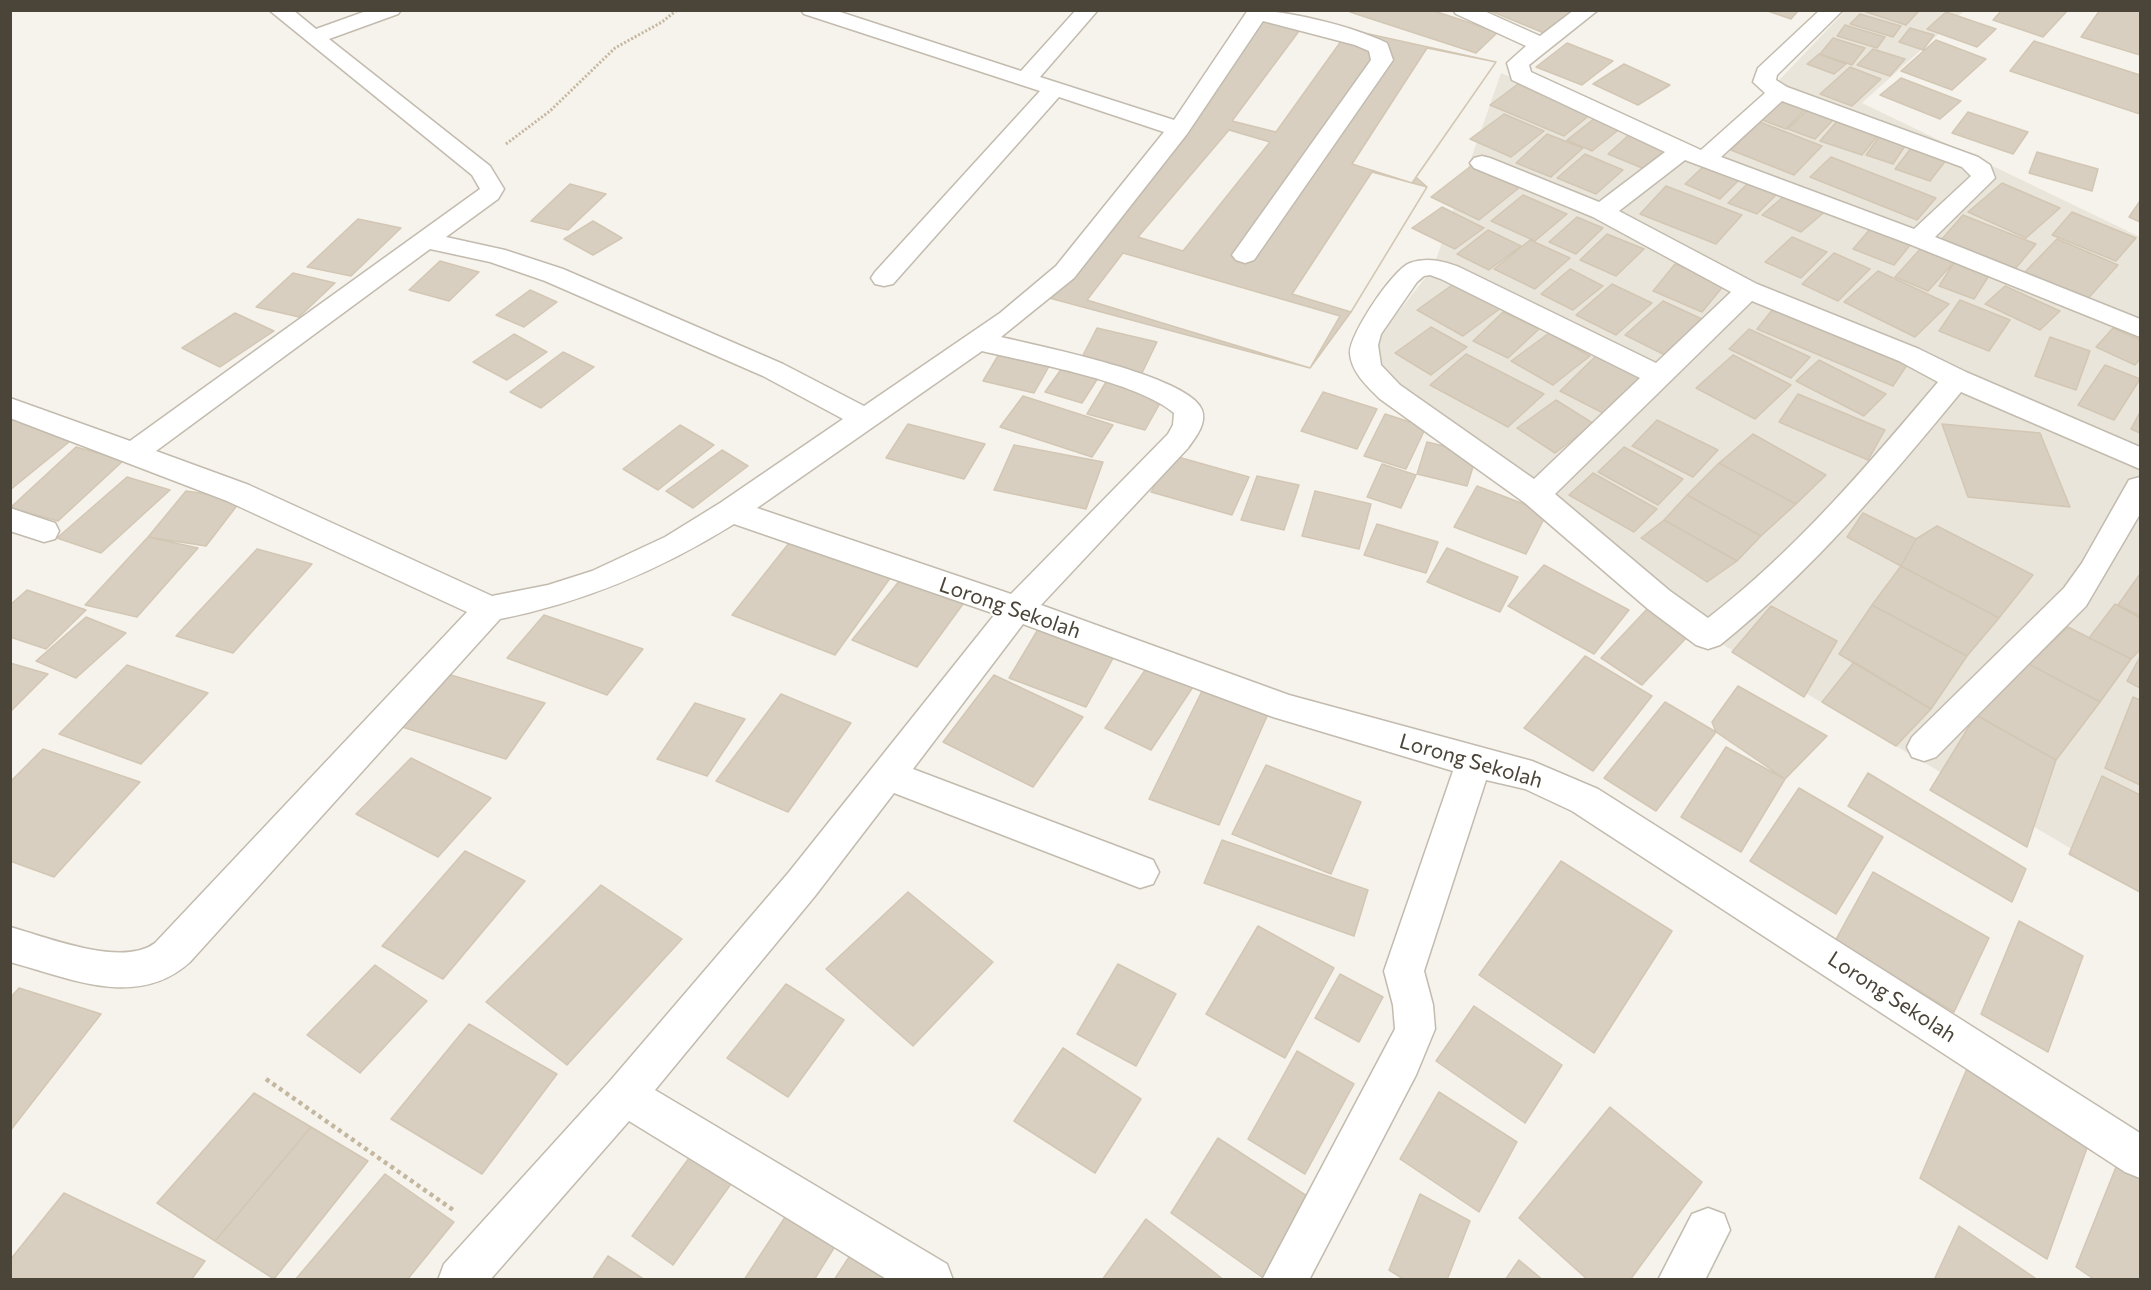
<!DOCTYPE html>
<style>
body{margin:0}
#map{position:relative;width:2151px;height:1290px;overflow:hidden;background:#f6f3ec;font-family:Commissioner,sans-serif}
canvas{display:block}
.frame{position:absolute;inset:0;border:12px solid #4b4439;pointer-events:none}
</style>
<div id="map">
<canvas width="2151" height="1290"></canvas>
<div class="frame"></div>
</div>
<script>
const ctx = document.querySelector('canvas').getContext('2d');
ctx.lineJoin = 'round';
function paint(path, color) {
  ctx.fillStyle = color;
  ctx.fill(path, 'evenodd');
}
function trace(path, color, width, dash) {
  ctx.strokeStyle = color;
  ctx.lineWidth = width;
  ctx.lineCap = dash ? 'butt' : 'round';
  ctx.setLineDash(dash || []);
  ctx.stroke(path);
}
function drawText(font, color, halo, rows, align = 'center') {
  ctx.font = font + ' Commissioner,sans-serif';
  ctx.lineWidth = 4.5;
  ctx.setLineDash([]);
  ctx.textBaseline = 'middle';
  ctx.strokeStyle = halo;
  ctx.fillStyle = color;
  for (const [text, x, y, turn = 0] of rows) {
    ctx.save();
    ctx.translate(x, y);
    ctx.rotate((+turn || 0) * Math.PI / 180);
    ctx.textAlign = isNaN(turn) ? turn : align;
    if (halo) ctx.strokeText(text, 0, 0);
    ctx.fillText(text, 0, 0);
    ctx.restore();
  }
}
paint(new Path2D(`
 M1845 11H1964L1862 103 2140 237V889L1708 636 1354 368 1433 268 1501 73 1704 159Z`), '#eae5da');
const building = new Path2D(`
 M1260 10 1496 62 1416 177 1427 187 1351 312 1310 368 1038 295 1179 129Z
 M1352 10H1431L1498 32 1476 53 1350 12Z
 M1488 10H1579L1544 33Z
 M1765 10H1799L1791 19Z
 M1914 10 1918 12 1906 25 1866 12Z
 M2002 10H2068L2043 37 1993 20Z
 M2100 10H2140V55L2081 37Z
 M1946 12 1996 29 1977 47 1927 29Z
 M1860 14 1901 26 1893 37 1850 24Z
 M1845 25 1885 37 1877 48 1837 36Z
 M1302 27 1344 37 1276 132 1232 121Z
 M1910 28 1934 35 1923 50 1899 42Z
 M1833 38 1865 48 1852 65 1820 54Z
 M1936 40 1986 59 1952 90 1901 71Z
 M2034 41 2140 75V114L2010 71Z
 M1567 43 1613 61 1582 85 1536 67Z
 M1427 48 1496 62 1412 183 1352 164Z
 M1873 49 1905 59 1890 76 1857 65Z
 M1819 54 1846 64 1834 74 1807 64Z
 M1624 64 1670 85 1638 105 1593 84Z
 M1850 67 1881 79 1852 106 1820 94Z
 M1901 78 1961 101 1940 119 1880 95Z
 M1518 84 1591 114 1564 136 1490 105Z
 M1780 95 1809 105 1786 129 1757 118Z
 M1810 107 1836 117 1815 139 1788 129Z
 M1968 112 2028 132 2013 154 1952 133Z
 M1504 114 1544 131 1511 157 1470 139Z
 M1595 118 1621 128 1592 151 1567 140Z
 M1838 120 1879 134 1862 155 1820 141Z
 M1760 122 1822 146 1794 175 1731 150Z
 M1229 130 1270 142 1183 251 1138 237Z
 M1547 134 1583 148 1551 177 1516 163Z
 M1630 134 1674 152 1652 172 1608 154Z
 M1881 134 1907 143 1893 164 1866 155Z
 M1912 147 1947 159 1930 181 1895 169Z
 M2037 152 2098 169 2092 191 2029 173Z
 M1585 154 1623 170 1596 194 1557 178Z
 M1831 157 1936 198 1917 220 1810 177Z
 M1707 163 1742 177 1720 199 1685 184Z
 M1471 166 1520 187 1479 220 1431 197Z
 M1372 172 1427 187 1351 312 1292 294Z
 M1750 181 1778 193 1757 214 1728 203Z
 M2002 183 2060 208 2026 238 1968 212Z
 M570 184 606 194 568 230 531 221Z
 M1666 186 1742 215 1716 244 1640 214Z
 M1790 191 1828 209 1801 232 1762 215Z
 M1523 195 1567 214 1535 241 1491 221Z
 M2140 201V222L2129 217Z
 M1442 207 1484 228 1455 249 1412 228Z
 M2072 212 2136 238 2116 261 2052 235Z
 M1963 215 2036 244 2015 269 1941 240Z
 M1577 217 1603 228 1576 254 1549 242Z
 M358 219 401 228 351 276 307 267Z
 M593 221 622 238 593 255 564 239Z
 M1871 228 1911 244 1894 265 1853 249Z
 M1488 230 1521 246 1489 270 1457 254Z
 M1607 234 1644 249 1616 276 1580 260Z
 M1792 237 1827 252 1801 278 1765 262Z
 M2057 239 2118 265 2085 302 2022 275Z
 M1530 240 1570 258 1535 289 1494 269Z
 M1922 247 1955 261 1928 291 1895 277Z
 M1123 253 1340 316 1310 368 1087 300Z
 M1834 253 1870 269 1838 301 1802 284Z
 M440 261 479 272 449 301 409 290Z
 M1955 261 1990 274 1974 299 1939 286Z
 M1675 264 1725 284 1702 312 1653 291Z
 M1570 269 1603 286 1573 310 1541 294Z
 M1878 271 1949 304 1915 337 1844 302Z
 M293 273 335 283 299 317 256 307Z
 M1455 283 1501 308 1463 336 1417 310Z
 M1612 284 1652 303 1616 335 1576 315Z
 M2005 286 2060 311 2040 330 1985 304Z
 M530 290 557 302 524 327 496 315Z
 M1960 300 2010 320 1989 351 1939 331Z
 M1663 301 1704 320 1667 356 1625 335Z
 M1777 304 1911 359 1893 386 1757 329Z
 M1503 312 1539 329 1508 358 1473 341Z
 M235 313 274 331 220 367 182 348Z
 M1431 327 1467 347 1431 375 1395 353Z
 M1097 328 1157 342 1142 373 1081 359Z
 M2113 328 2140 340V359L2135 365 2096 347Z
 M1749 329 1810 357 1791 378 1729 349Z
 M1549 333 1590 356 1553 385 1511 361Z
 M514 334 547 352 507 380 473 362Z
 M2050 337 2090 351 2076 390 2035 376Z
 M1002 349 1052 361 1034 393 983 381Z
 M563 352 594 367 541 408 510 392Z
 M1600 352 1644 373 1603 413 1560 391Z
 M1466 354 1544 394 1508 427 1430 385Z
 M1733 355 1791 385 1755 419 1696 388Z
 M1819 360 1886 394 1864 416 1796 381Z
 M2105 365 2140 379 2114 420 2078 405Z
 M1062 368 1098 378 1082 403 1045 392Z
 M1106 382 1163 398 1145 430 1087 414Z
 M1323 392 1377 409 1357 449 1301 431Z
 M1798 394 1885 430 1868 460 1779 422Z
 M1023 396 1113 425 1092 457 1000 427Z
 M1556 400 1594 424 1555 453 1517 428Z
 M2140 412V433L2131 429Z
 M1385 414 1426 427 1406 469 1364 456Z
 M10 417 74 438 10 490Z
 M1657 420 1718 450 1693 477 1632 446Z
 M908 424 985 444 964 479 886 458Z
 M1942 424 2040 433 2070 507 1968 497Z
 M680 425 714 445 658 490 623 469Z
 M1753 434 1826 475 1796 504 1719 463Z
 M1427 442 1477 454 1467 486 1417 474Z
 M1014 445 1103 462 1086 509 994 490Z
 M76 447 124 460 58 521 10 508Z
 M1624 447 1683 479 1658 505 1598 472Z
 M722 450 748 466 693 508 666 491Z
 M1171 455 1249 477 1232 515 1151 492Z
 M1719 463 1796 504 1761 536 1687 495Z
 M1382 464 1416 475 1401 508 1367 497Z
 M1593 473 1657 509 1634 532 1569 495Z
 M1257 476 1299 485 1284 530 1241 520Z
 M127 477 170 490 101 553 57 538Z
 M1477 486 1547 513 1526 554 1454 527Z
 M186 491 242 499 206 546 148 537Z
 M1315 491 1371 504 1359 549 1302 536Z
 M1687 495 1761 536 1737 561 1664 520Z
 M1863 513 1916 539 1901 566 1847 537Z
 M1664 520 1737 561 1707 582 1641 538Z
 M1377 524 1438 542 1426 573 1364 555Z
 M1937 526 2033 575 1999 618 1901 566 1916 539Z
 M148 537 198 548 137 617 85 605Z
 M793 538 893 574 835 655 732 615Z
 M1447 548 1518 577 1500 612 1427 582Z
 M257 549 312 564 233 653 176 636Z
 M1544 565 1629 610 1594 654 1508 606Z
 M1901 566 1999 618 1967 656 1872 605Z
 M2140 574V616L2118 605Z
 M904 575 966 600 917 667 852 640Z
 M27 590 86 610 46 649 10 637V605Z
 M2115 604 2140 618V650L2131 659 2089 638Z
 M1872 605 1967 656 1931 709 1839 654Z
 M1771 606 1837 641 1804 697 1732 652Z
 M1647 609 1689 635 1642 685 1601 658Z
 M544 615 643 649 607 695 507 658Z
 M86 617 126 633 76 678 36 661Z
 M1040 626 1116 653 1086 707 1009 678Z
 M2068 627 2131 659 2100 702 2029 664Z
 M1585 656 1652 696 1593 771 1524 728Z
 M2140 657V688L2127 681Z
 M1854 662 1931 709 1896 746 1822 702Z
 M10 663 48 674 10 712Z
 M2029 664 2100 702 2056 760 1976 715Z
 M127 665 208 693 141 764 59 734Z
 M1148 666 1193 687 1151 750 1105 728Z
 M444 673 545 703 506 759 402 727Z
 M994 675 1083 717 1033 787 943 742Z
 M1738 686 1827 736 1785 779 1716 732 1712 722Z
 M1202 691 1268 714 1219 825 1149 799Z
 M781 694 851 723 788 812 716 781Z
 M2133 697 2140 700V785L2105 768Z
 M1665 702 1716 732 1656 811 1604 778Z
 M695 703 745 719 707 776 657 759Z
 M1976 715 2056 760 2027 847 1930 790Z
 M1726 747 1785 779 1741 852 1681 817Z
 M43 749 140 782 54 877 10 861V782Z
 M411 758 491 798 438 857 356 814Z
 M1266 765 1361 802 1331 874 1232 834Z
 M1868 773 2026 869 2012 902 1848 806Z
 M2102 776 2140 795V892L2069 854Z
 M1799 788 1883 837 1836 914 1750 861Z
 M1222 840 1368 890 1354 936 1204 883Z
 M465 851 525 881 443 979 382 946Z
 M1561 861 1672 931 1594 1053 1479 975Z
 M1873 872 1989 938 1954 1012 1835 941Z
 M601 885 682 939 567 1065 486 1002Z
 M908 892 993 962 913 1046 826 969Z
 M2019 921 2083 956 2048 1052 1981 1014Z
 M1258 926 1334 968 1285 1058 1206 1014Z
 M1118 964 1176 994 1136 1066 1077 1034Z
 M375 965 427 1001 360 1073 307 1035Z
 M1340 974 1383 997 1359 1042 1315 1018Z
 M786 984 844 1020 788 1097 727 1058Z
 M19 988 101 1014 10 1131V998Z
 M1474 1006 1562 1065 1525 1123 1436 1061Z
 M469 1024 557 1074 482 1174 391 1119Z
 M1063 1048 1141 1099 1095 1173 1014 1121Z
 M1297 1051 1354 1084 1305 1174 1248 1139Z
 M1969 1064 2091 1137 2047 1259 1920 1178Z
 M1439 1092 1517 1142 1479 1212 1400 1159Z
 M254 1093 311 1127 215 1241 157 1203Z
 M1610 1107 1702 1182 1630 1280H1588L1519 1218Z
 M311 1127 368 1161 274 1279 215 1241Z
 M1218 1138 1313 1200 1266 1280 1171 1213Z
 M700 1143 741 1170 673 1265 632 1236Z
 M2118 1162 2140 1176V1280H2095L2076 1267Z
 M385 1174 454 1222 407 1280H295Z
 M64 1193 205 1261 191 1280H10V1260Z
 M1420 1194 1470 1221 1447 1280H1405L1389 1270Z
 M793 1205 842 1235 814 1280H744Z
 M1146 1219 1224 1280H1102Z
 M1959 1226 2038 1280H1934Z
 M855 1248 903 1280H834Z
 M608 1256 645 1280H592Z
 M1519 1260 1543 1280H1505Z`);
paint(building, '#d8cfc1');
trace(building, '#d3c7b4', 1.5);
const street = new Path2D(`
 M269 10H293L316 29 369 10H401L398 14 329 39 490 166 504 189 498 199 446 237 505 250 563 269 783 364 864 406 1000 313 1056 266 1164 132 1059 97 893 284 884 286 875 284 871 278 875 272 1040 91 804 14 801 10H834L1021 71 1076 10H1098L1040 77 1174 120 1248 10C1287 10 1352 26 1387 43L1393 60 1254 260 1245 263 1236 260 1232 255 1371 60 1369 51 1355 45 1263 21 1187 134 1074 278 1001 337C1038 346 1190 376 1202 410 1207 424 1195 438 1188 448L1041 605 1289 695 1532 761 1598 789 2140 1133V1178L2125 1172 1572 811 1525 789 1486 780 1424 971 1433 1005 1435 1029 1416 1075 1309 1280H1262L1395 1029 1393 1005 1384 971 1453 771 1273 717 1023 624 913 769 1153 860 1159 872 1153 884 1140 888 894 793 815 896 655 1090 947 1264 953 1280H888L629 1121 490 1280H438L444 1264 610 1081 789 872 995 614 734 524C660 570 585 602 500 619L190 962C137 1010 70 978 10 962V927C47 937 122 968 155 943L467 612 227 501 10 418V398L130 441 480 189 472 175ZM430 249 490 262 545 281 763 376 843 419 720 503 665 537 592 571 548 585 492 596 249 485 156 451ZM982 351C1032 363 1136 381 1174 413L1173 425 1168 434 1011 594 757 508Z
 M1453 10H1482L1540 36 1574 10H1598L1529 65 1531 72 1701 150 1765 93 1753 82 1758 68 1820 10H1843L1777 75 1776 80 1787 87 1978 157 1990 165 1995 178 1935 237 2140 319V337L1909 244 1685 160 1619 211 1757 284 1919 349 1966 372 2140 447V469L1961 392C1886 483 1812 571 1720 645L1708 649 1696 645 1648 609 1525 503 1380 399C1368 387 1351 372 1350 353 1349 335 1393 269 1410 263 1427 257 1443 261 1459 267L1656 363 1731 292 1593 217 1474 168 1470 163 1474 158 1482 156 1490 158 1599 202 1665 152 1512 80 1507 63 1526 46 1456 14ZM1782 101 1962 167 1971 176 1914 229 1721 157ZM1430 275 1441 279 1640 378 1534 479 1400 385 1381 365 1378 345 1381 334 1417 282 1424 276ZM1752 301 1899 361 1938 382C1867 466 1796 550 1708 618L1670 591 1555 494Z
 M2140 477V514L2086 606 1936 757 1924 761 1912 757 1907 747 1912 737 2064 588 2082 563 2129 480Z
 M10 508 55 523 59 531 55 539 44 542 10 531Z
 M1708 1208 1724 1214 1730 1230 1705 1280H1658L1692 1214Z`);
trace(street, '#c2bbae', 3);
trace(new Path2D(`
 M506 144 550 111 615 48 662 22 677 10`), '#c4b79f', 3, [2, 2]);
trace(new Path2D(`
 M266 1079 456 1212`), '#c4b79f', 4.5, [4, 4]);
paint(street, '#fff');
drawText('21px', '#4b4439', '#fff', [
 ["Lorong Sekolah",1010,608,19],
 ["Lorong Sekolah",1471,761,16],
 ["Lorong Sekolah",1892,997,33]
]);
</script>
